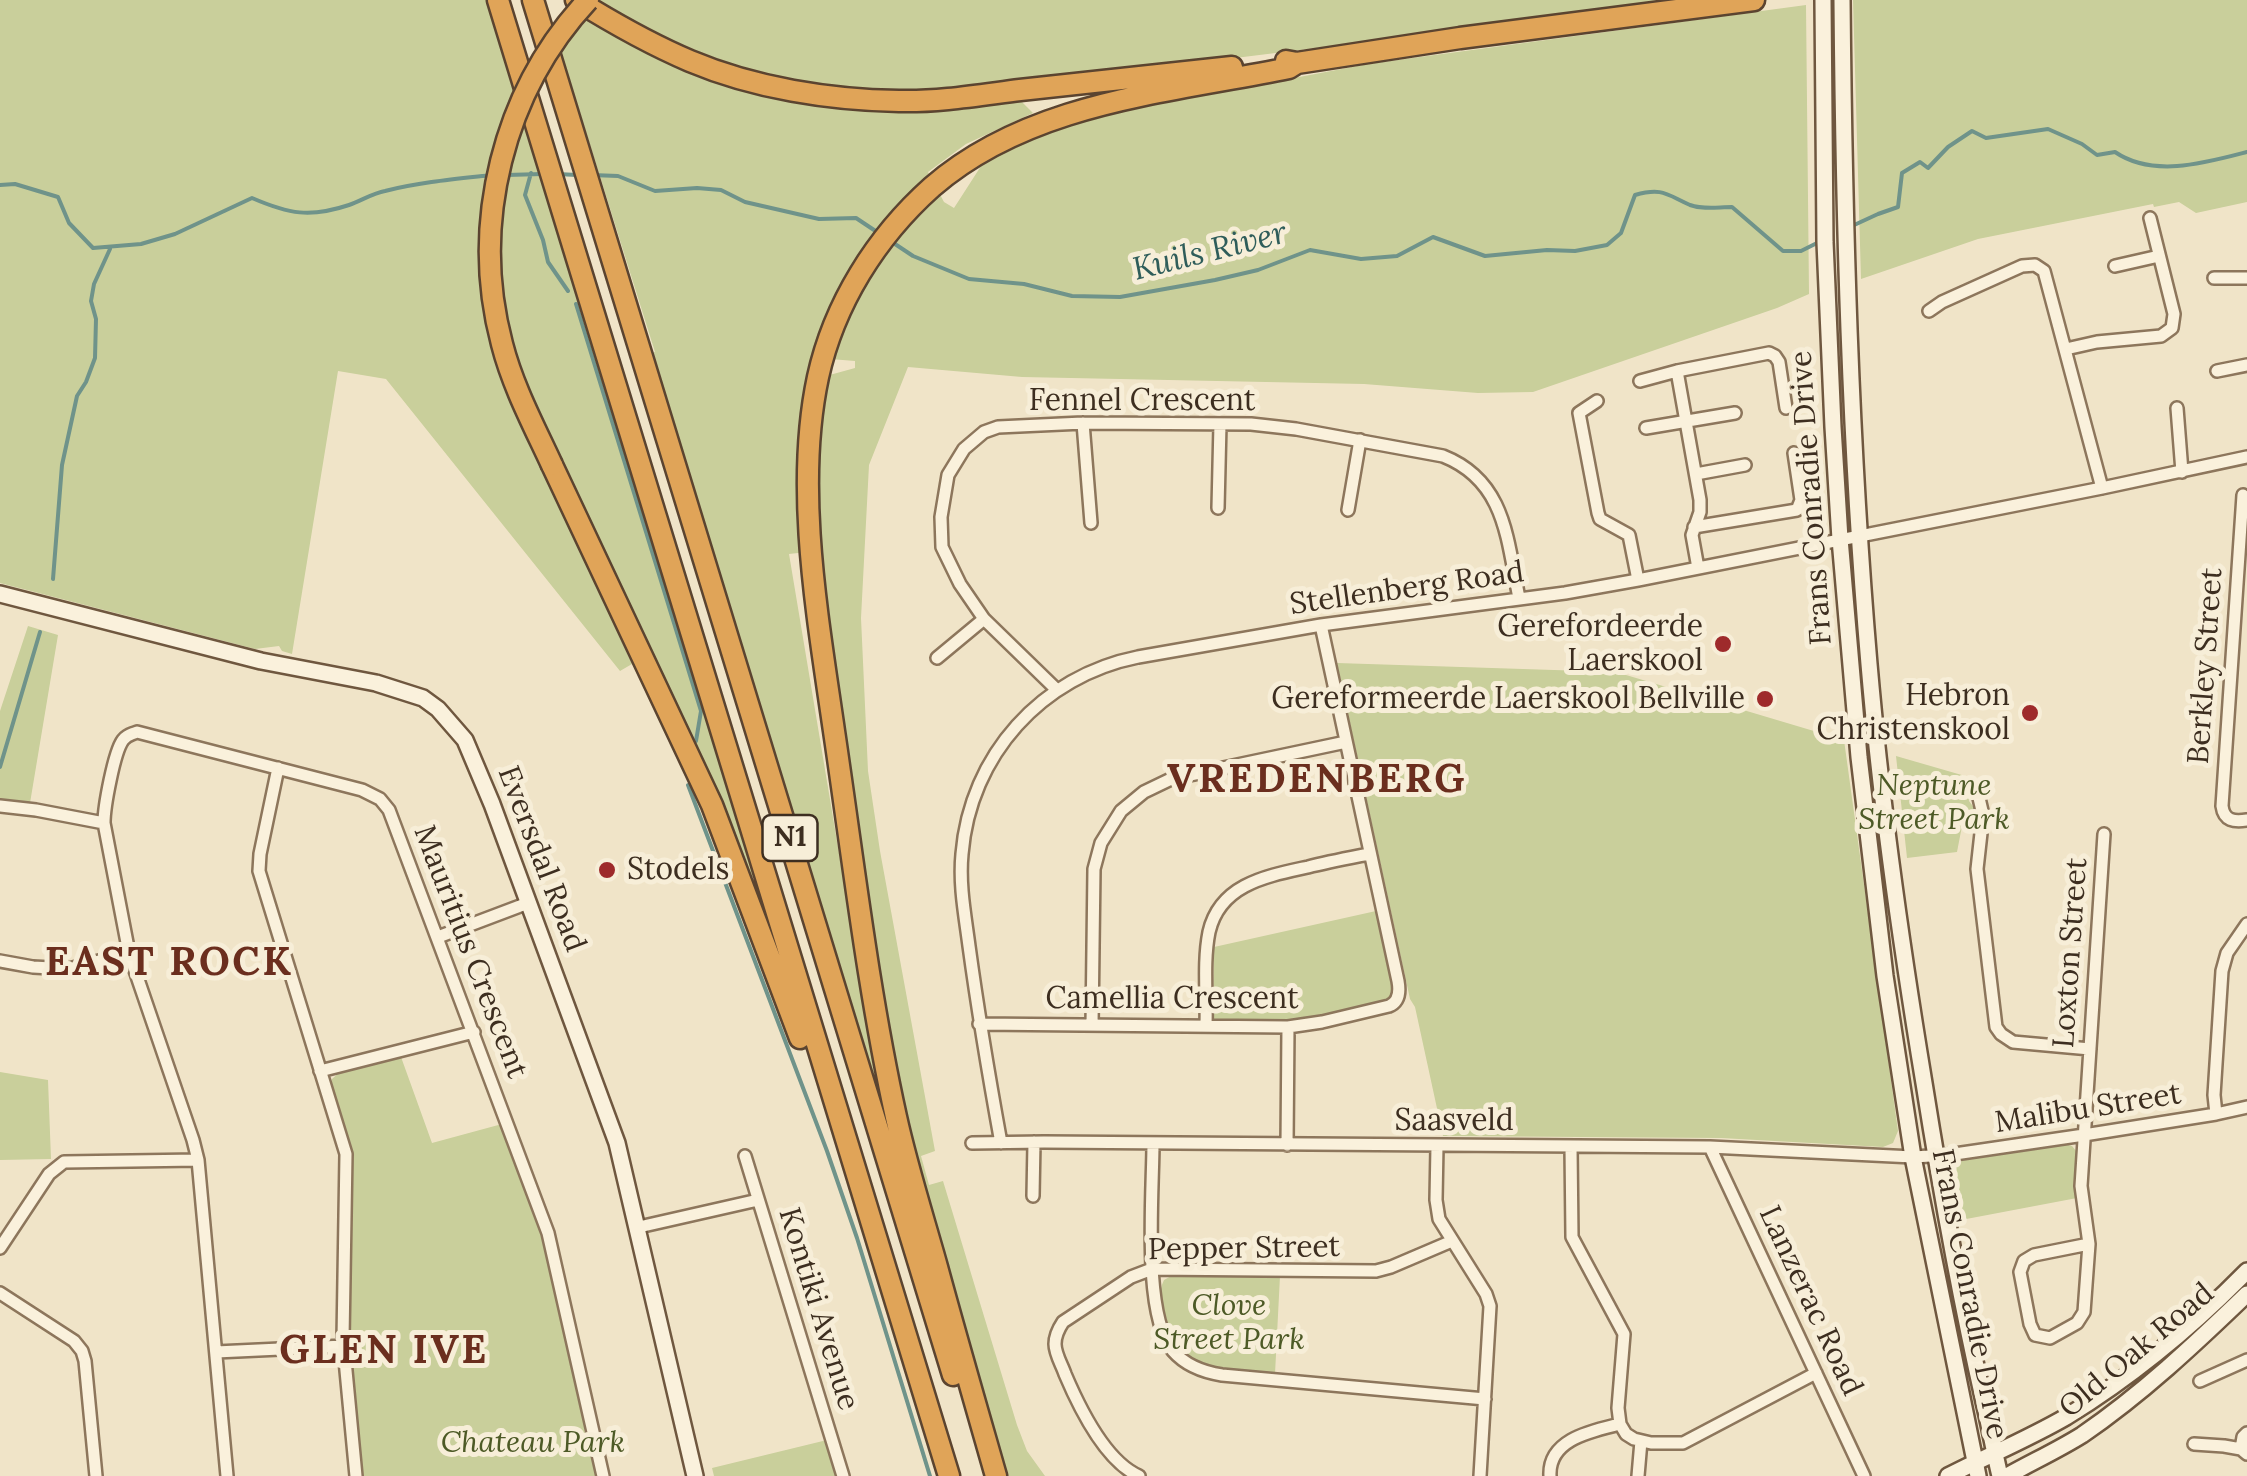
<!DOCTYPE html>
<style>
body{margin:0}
canvas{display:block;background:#f0e4c8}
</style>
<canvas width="2247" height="1476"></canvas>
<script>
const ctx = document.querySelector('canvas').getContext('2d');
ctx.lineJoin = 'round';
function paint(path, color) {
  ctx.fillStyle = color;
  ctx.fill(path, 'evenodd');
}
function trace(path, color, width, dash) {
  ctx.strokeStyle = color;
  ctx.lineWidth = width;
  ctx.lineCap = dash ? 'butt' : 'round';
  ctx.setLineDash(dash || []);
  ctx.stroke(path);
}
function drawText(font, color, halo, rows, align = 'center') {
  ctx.font = font + ' Lora,serif';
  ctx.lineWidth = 10;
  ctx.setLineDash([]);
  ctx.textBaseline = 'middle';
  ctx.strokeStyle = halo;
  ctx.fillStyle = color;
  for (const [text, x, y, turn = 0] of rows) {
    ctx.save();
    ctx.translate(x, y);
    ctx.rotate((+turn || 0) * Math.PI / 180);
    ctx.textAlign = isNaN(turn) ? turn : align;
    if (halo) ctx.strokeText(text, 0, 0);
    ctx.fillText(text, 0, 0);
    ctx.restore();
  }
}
paint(new Path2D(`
 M0 0H486L515 93 492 157 480 221 481 279 488 328 504 384 632 664 620 671 386 379 338 371 292 654 282 651 279 646 255 649 0 583Z
 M599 0H1674L1623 6 1617 11 975 90 918 95 804 86 695 56 595 4Z
 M1853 0H2247V202L2196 213 2179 202 2154 207 2153 204 1978 239 1861 279Z
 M1806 5 1809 294 1777 308 1533 392 1478 393 1364 384 1022 377 908 367 869 465 861 618 868 771 880 851 935 1151 921 1156 929 1185 943 1181 1017 1425 1027 1451 1045 1476H1005L912 1152 896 1082 826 630 816 489 817 439 826 376 855 368V361L818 358 807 552 789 554 856 955 880 1080 876 1082 651 353 655 352 561 52 585 19C688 79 803 117 922 111 956 109 989 105 1022 102L1033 113 966 144 928 172 944 202 954 208 983 163 1034 136 1093 116 1368 64Z
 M522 118 757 876 749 878 535 409 509 340 497 256 505 173Z
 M28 626 58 635 30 803 0 801V711Z
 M1337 663 1616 672 1844 740 1898 1131 1893 1143 1883 1147 1721 1138 1443 1136 1415 1007 1410 999Z
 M1896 756 1979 780 1968 794 1969 801 1978 813 1975 829 1962 826 1957 852 1907 858Z
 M1376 911 1393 988 1392 995 1388 1000C1331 1020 1273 1021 1213 1021L1214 947Z
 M401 1057 432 1143 502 1124 533 1205 547 1248 596 1476H361L349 1339 351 1160 350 1147 331 1086 332 1079 340 1072Z
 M0 1072 48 1080 51 1159 0 1160Z
 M2065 1144 2072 1146 2077 1152V1198L1961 1220 1952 1172 1956 1165 1965 1159Z
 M1173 1275 1280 1276 1275 1374C1230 1370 1177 1374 1163 1319 1160 1306 1158 1292 1164 1280Z
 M827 1440 838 1476H714L712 1468Z`), '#c9cf9b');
trace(new Path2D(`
 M531 173 525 195 543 240 548 262 568 291
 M557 174 577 175
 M507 175 542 174
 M592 175 618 176 655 191 697 188 721 190 745 202 819 219 856 218 880 234
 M0 185 15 184 58 197 69 223 93 248 141 244 175 234 252 198C289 214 310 218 349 205 361 201 373 193 385 191 421 182 456 179 492 175
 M1852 226 1878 214 1898 207 1902 173 1920 162 1928 168 1948 147 1972 131 1986 138 2048 129 2082 144 2097 155 2115 152C2153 178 2205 163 2247 152
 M892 242 913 256 969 279 1024 284 1072 296 1120 297 1215 280 1258 270 1310 250 1361 259 1397 256 1433 237 1485 256 1547 250 1575 251 1607 245 1621 233 1635 195C1663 187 1667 195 1690 205 1704 210 1718 207 1732 207L1783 251H1801L1821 241
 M576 304 701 711 696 741
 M53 579 62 465 77 396 86 382 95 358 96 319 91 301 94 284 110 249
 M0 767 40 632
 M688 785 827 1151 857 1238 930 1476`), '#6f938a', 4);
const street = new Path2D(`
 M2115 266 2159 256
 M2214 278H2247
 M1929 311 1942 302 2022 266 2035 265 2044 271 2102 488
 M2066 349 2097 342 2161 336 2172 328 2174 314 2150 218
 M1677 371 1700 500V512L1692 535 1698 568
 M2217 371 2247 365
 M1640 381 1677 371 1769 353 1775 356 1779 362 1786 408
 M1597 401 1579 413 1598 513 1600 519 1629 535 1638 580
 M2177 408 2182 472
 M1083 423 1091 523
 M1646 428 1735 413
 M1696 474 1745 465
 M2243 495 2222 806C2224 821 2234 822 2247 820
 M1218 508 1220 424
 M1348 510 1360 440
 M1694 527 1797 510 1801 500 1794 453
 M937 658 984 619
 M1057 690 984 619 960 584 942 547 941 517 948 475 964 449 984 432 998 427 1083 423 1251 424 1296 429 1443 456C1506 481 1507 540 1519 598
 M278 768 260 854 259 871 346 1154 343 1339 356 1476
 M1979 798 1983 815 1977 869 1996 1027 2001 1034 2013 1042 2090 1049
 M0 806 36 810 104 823
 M438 937 528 903
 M0 961 33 967 69 969 129 953
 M979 1024 1288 1027 1322 1022 1389 1006C1399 1002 1400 992 1398 981L1321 625
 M1092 1025 1094 869 1101 843 1121 811 1144 792 1171 779 1346 742
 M1206 1026C1207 996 1203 962 1209 932 1220 884 1267 876 1308 867 1328 862 1349 858 1369 854
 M320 1071 474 1032
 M2216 1114 2214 1095 2222 971 2227 953 2247 924
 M972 1143 1044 1142 1710 1147 1913 1157 1948 1155 2084 1135 2216 1114 2247 1107
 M1001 1143C989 1077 978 1012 969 946 965 915 959 885 962 854 970 755 1042 676 1138 657L1321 625 1565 593 1638 580 2102 488 2247 457
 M1153 1143C1153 1193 1142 1315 1173 1351 1186 1366 1203 1372 1222 1375L1485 1399
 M1287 1145 1288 1027
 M1437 1146 1436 1200 1439 1219 1486 1294 1490 1306 1480 1476
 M1571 1147 1572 1237 1624 1334 1618 1408 1620 1424 1626 1434 1634 1439 1651 1443H1683L1816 1373
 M1710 1147 1864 1476
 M745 1156 843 1476
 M1033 1196 1034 1142
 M639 1227 758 1200
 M2089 1244 2034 1255 2024 1261 2020 1272 2030 1324 2035 1335 2050 1338 2077 1323 2084 1312 2089 1244 2081 1186 2104 834
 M0 1248 49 1174 64 1162 198 1160
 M0 1293 74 1341 82 1351 85 1361 96 1476
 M216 1352 344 1346
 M2200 1381 2247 1360
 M2247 1433 2243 1437 2241 1449 2247 1454
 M2194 1444 2224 1446 2241 1449
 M227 1476 198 1160 193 1140 129 953 104 823C104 807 114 752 123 740 128 734 130 735 137 732L362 790 380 799 389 810 548 1233 603 1476
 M1139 1476C1105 1461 1079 1407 1065 1374 1062 1365 1055 1354 1055 1344 1055 1335 1059 1328 1063 1322L1131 1277 1152 1269 1376 1271 1391 1267 1452 1241
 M1550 1476C1548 1439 1592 1431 1620 1424
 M1638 1476 1641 1441`);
const secondary = new Path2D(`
 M1823 0 1825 242 1833 427 1840 539 1859 757 1885 976 1913 1157 1978 1476
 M1842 0C1844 222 1850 443 1869 664 1881 804 1901 944 1924 1083 1941 1190 1960 1297 1984 1402 1990 1427 1994 1452 2000 1476
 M0 594 261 661 376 683 423 698 438 709 465 740 492 804 617 1143 695 1476
 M1948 1476C1987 1456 2028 1439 2066 1417 2133 1376 2192 1327 2247 1271
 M2007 1476C2032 1462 2058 1450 2082 1435 2142 1394 2195 1344 2247 1294`);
const highway = new Path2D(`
 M498 0 949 1476
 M533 0 953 1375
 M576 0C613 23 650 44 690 61 754 88 830 100 899 101 940 102 980 95 1020 90 1091 82 1161 75 1232 67
 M1286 61 1297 63 1460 38 1754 0
 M552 465 712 805 800 1038
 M996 1476C976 1406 956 1337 937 1267 923 1217 907 1167 896 1117 868 990 853 859 834 731 818 619 794 489 818 377 834 304 876 237 932 187 1030 102 1167 93 1289 68L1297 63`);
trace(street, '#8d765c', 16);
trace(secondary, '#6f573f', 20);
trace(highway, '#5b4430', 25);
trace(street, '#faf1dc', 11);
trace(secondary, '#faf1dc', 15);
trace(highway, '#e0a458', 20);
const highwayBridge = new Path2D(`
 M552 465C534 426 513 387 502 344 470 224 503 91 588 0`);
trace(highwayBridge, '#5b4430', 25, []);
trace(highwayBridge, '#e0a458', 20);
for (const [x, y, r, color] of [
 [1723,644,10,"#9e2a2b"],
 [1765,699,10,"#9e2a2b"],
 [2030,713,10,"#9e2a2b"],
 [607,870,10,"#9e2a2b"]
]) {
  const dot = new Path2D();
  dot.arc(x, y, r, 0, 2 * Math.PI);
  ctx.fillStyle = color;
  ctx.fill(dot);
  trace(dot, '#f7eed8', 4);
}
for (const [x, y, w] of [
 [790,838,55]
]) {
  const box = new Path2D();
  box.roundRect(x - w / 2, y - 23, w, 46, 8);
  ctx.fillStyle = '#f7eed8';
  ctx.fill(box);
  trace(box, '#3d2e20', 2.5);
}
drawText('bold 28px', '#3d2e20', null, [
 ["N1",790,838]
]);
drawText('30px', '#3d2e20', '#f7eed8', [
 ["Fennel Crescent",1142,401],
 ["Frans Conradie Drive",1812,498,-94],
 ["Stellenberg Road",1407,589,-8],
 ["Berkley Street",2206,666,-86],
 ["Eversdal Road",541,859,69],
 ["Mauritius Crescent",470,952,69],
 ["Loxton Street",2071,953,-86],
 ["Camellia Crescent",1172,999],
 ["Malibu Street",2088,1109,-9],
 ["Saasveld",1454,1121],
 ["Pepper Street",1244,1249,-1],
 ["Frans Conradie Drive",1969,1294,79],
 ["Lanzerac Road",1810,1301,65],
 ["Kontiki Avenue",818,1309,73],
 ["Old Oak Road",2137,1351,-40]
]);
drawText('30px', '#3d2e20', '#f7eed8', [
 ["Gerefordeerde",1703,627],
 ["Laerskool",1703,661],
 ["Hebron",2010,696],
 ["Christenskool",2010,730],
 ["Gereformeerde Laerskool Bellville",1745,699],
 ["Stodels",627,870,"left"]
], 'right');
drawText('italic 30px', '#4d5a26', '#f7eed8', [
 ["Neptune",1934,786],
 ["Street Park",1934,820],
 ["Clove",1229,1306],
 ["Street Park",1229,1340],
 ["Chateau Park",533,1443]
]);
drawText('italic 32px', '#2f5d5a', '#f7eed8', [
 ["Kuils River",1210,252,-14]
]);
ctx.letterSpacing = '2.5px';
drawText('bold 40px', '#6b2e1e', '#f7eed8', [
 ["VREDENBERG",1317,781],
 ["EAST ROCK",169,964],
 ["GLEN IVE",384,1352]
]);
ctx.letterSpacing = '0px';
</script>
